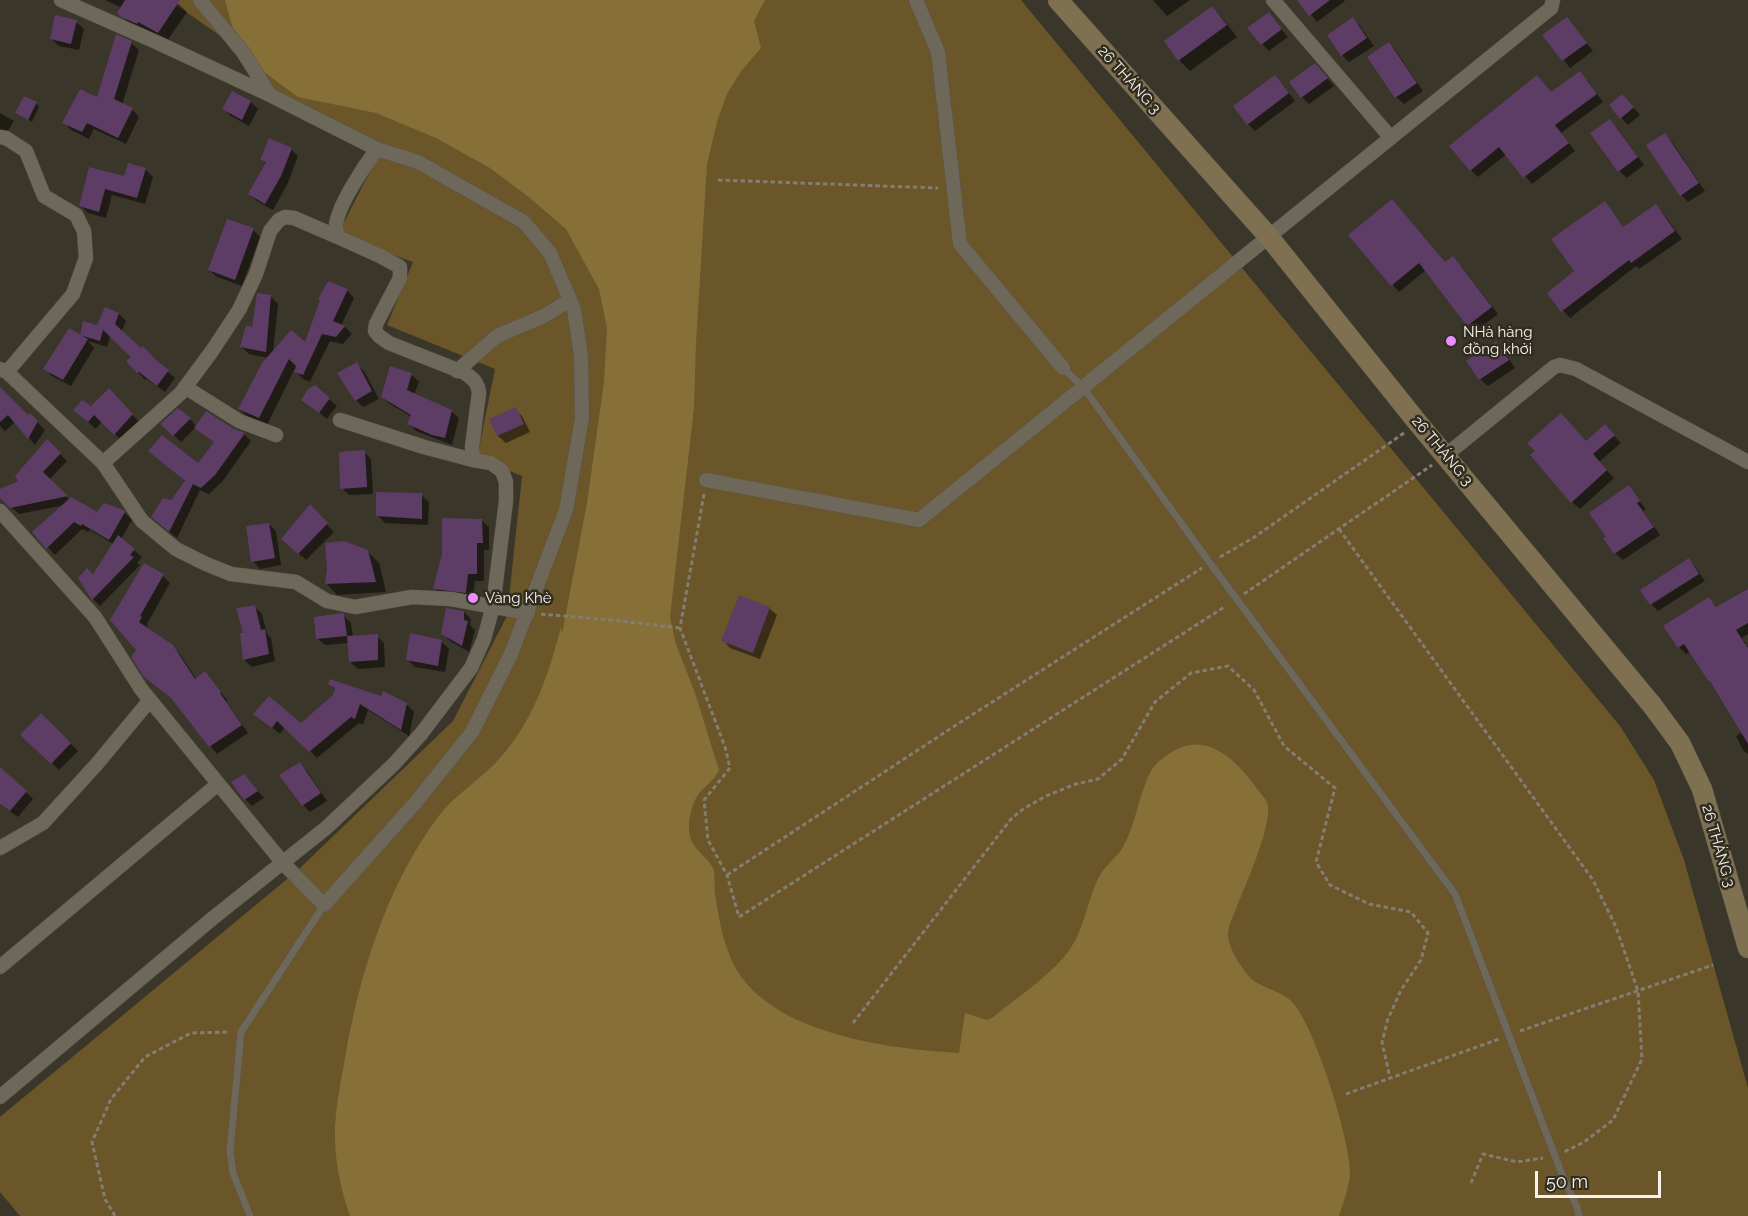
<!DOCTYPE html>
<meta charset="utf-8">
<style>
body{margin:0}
#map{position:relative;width:1748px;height:1216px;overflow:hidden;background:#3b362a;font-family:Raleway,sans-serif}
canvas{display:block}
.scale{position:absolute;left:1535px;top:1171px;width:126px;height:27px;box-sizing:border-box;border:3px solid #f7f3ec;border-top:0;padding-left:8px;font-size:18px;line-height:21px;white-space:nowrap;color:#f7f3ec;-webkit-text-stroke:4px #312c20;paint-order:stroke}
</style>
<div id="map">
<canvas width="1748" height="1216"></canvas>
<div class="scale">50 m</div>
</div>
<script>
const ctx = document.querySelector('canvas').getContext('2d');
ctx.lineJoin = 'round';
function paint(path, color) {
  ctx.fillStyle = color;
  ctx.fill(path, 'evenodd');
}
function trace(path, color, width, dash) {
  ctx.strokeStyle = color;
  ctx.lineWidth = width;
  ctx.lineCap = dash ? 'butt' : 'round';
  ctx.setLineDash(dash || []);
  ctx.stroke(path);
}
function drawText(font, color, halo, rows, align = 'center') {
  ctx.font = font + ' Raleway,sans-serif';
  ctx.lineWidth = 5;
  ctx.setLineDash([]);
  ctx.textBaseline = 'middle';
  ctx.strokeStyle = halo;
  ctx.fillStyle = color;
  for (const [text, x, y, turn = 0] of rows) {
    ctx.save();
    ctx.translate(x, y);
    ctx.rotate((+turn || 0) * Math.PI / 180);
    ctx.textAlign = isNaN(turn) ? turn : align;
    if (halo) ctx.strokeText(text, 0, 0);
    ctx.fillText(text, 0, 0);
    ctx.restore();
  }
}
paint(new Path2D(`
 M169 0H1021L1620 726 1654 780 1684 860 1748 1088V1216H20L0 1192V1117L298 870 453 721 507 616 522 476 477 458 495 369 387 325 413 262 337 236 384 144 280 100 232 44Z`), '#6a5628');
paint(new Path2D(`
 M225 0H765L754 21 761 48 742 70 728 92 718 118 707 164 696 343 694 408 670 617 676 644 695 693 719 770C713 783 701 788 696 798 690 809 686 830 692 842 697 852 711 860 714 871 715 878 714 886 715 894 719 920 724 950 738 972 778 1035 891 1049 959 1053L965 1013 987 1020 992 1018C1016 998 1049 977 1068 952 1085 930 1087 899 1100 875 1106 865 1117 857 1123 847 1135 825 1138 800 1148 777 1152 767 1159 760 1169 754 1206 728 1237 761 1258 790 1262 795 1267 800 1268 806 1271 828 1246 884 1237 906 1234 915 1227 927 1228 937 1230 950 1239 964 1247 974 1258 989 1281 989 1293 1003 1315 1027 1352 1144 1350 1176 1348 1190 1343 1203 1339 1216H350C340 1188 334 1157 335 1127 336 1106 340 1085 344 1064 359 975 386 885 441 813 456 794 484 777 501 757 533 721 549 674 561 627L562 634 587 503 604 382 607 328 599 289 566 229 530 198 490 168 436 138 376 113 298 97 260 69 233 29Z`), '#876f38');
paint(new Path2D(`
 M105 0H174L187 12 167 41 147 30V32L132 26 119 13 122 8Z
 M1153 0H1190L1167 16Z
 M1299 0H1344L1345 1 1317 22Z
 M1212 8 1223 19 1237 37 1190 71 1179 60Z
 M1269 14 1288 37 1269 51 1262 44Z
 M1353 19 1360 26 1374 46 1349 62 1342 55Z
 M1567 19 1593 51 1570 68 1544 35Z
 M76 22 84 29 79 50 59 46 51 39Z
 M131 43 139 50 122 105 132 109 139 117 126 144 94 129 89 139 71 130 64 122 98 99Z
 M1389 43 1396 51 1423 91 1404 104 1396 97 1369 57Z
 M1322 72 1334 86 1309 104 1302 97Z
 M1587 80 1603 102 1561 133 1575 151 1532 184 1507 154 1478 177 1471 170 1552 94Z
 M1282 84 1295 101 1255 131 1248 124Z
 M232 93 251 102 258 109 249 126 231 116 224 109Z
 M36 103 39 107 32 122 17 113Z
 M1630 103 1640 115 1628 125 1621 118Z
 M0 113 14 121 8 131 0 132Z
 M1609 121 1617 128 1644 165 1627 178 1619 171Z
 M1665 135 1672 142 1705 191 1688 202 1681 195Z
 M291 149 298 156 288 183 273 210 257 201 250 194 266 164 262 159Z
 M90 169 125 178 145 169 153 177 145 204 112 195 106 218 88 213 81 206Z
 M1604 203 1624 228 1656 206 1663 213 1682 239 1639 269 1636 266 1570 318 1549 294 1577 272Z
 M253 230 260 237 242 286 217 277 209 270Z
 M1350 235 1445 263 1460 265 1498 314 1475 332 1426 270 1399 292Z
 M347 290 354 298 341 326 345 327 352 334 343 344 330 341 310 382 303 379 294 370 267 425 247 416 239 409 268 358 249 354 242 347 270 296 278 304 273 352 306 344Z
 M119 314 126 321 121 332 175 378 165 392 147 379 145 380 138 372 133 357 110 336 107 347 88 341 94 348 71 386 52 376 45 368 81 337 84 323 98 327Z
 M1495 343 1503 350 1515 368 1488 386 1480 379Z
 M356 364 364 371 379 399 363 407 356 400Z
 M391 368 412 375 419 382 414 395 451 411 459 418 452 445 416 431 409 424 412 417 390 404 382 397Z
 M315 387 337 406 327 419 303 400Z
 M0 389 28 417 30 415 45 430 35 445 15 422 5 431 0 426Z
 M109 390 139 422 122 441 102 421 96 429 75 410 91 408Z
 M515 409 522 416 530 432 506 443 498 436 491 420Z
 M190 419 197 427 234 430 244 434 251 441 222 482 209 494 200 490 177 538 160 524 171 502 186 482 157 458 198 465 215 443 196 427 181 442 162 424Z
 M1605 426 1621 443 1599 462 1614 478 1580 509 1572 502 1537 451 1586 442Z
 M47 441 67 461 49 480 70 500 96 514 123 511 132 520 121 539 142 557 137 563 140 565 100 606 93 599 94 577 113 544 90 530 88 532 82 529 55 555 34 532 65 505 19 514 0 496V491L21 481Z
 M364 452 371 459 373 494 349 495 342 488Z
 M1628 487 1646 509 1643 511 1660 535 1623 560 1615 553Z
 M421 495 429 502 428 525 385 523 378 516Z
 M310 507 334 532 306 560 290 546Z
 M481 520 489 527V550H484V581H475L473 599 442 596 435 589Z
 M269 524 276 531 281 565 260 569 253 561Z
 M368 552 379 563 386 592 337 595 326 583Z
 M1689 560 1696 568 1705 581 1658 611 1651 604Z
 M163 576 170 583 147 624 148 626 146 629 172 646 180 654 197 680 212 681 227 700 226 701 248 733 217 754 175 701 138 650 112 620Z
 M1748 591V634L1742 638 1748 647V754L1743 750 1736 736 1743 732 1715 686 1690 652 1686 654 1679 647 1709 599 1718 608Z
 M255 607 262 614 267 634 271 638 275 661 252 667 244 660 241 635 245 634Z
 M769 608 777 615 760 659 730 648 723 640Z
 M464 612 471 619 470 625 475 630 469 652 450 641 443 634Z
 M343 615 351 623 353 637 377 636 384 643 385 667 358 669 350 662 349 643 325 645 317 638Z
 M442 642 449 649 445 672 415 667 408 660Z
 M330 684 406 704 414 712 409 736 368 710 363 725 359 723 317 758 285 727 280 734 255 714 301 725 334 696 336 690Z
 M41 715 78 751 59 770 30 742Z
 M300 764 307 771 327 801 310 812 303 805Z
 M4 772 33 799 18 817 0 804V777Z
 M244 775 264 798 252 806 245 799Z`), '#0007');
paint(new Path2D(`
 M125 0H180L158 33 138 22 137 24 121 17 117 13Z
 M1297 0H1330L1309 16Z
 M1212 6 1227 25 1178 61 1164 41Z
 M1269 12 1282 29 1261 45 1247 28Z
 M55 15 77 20 71 44 50 39Z
 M1353 17 1367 38 1341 56 1327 35Z
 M1567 17 1587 43 1562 61 1542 35Z
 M116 34 132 41 114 99 133 108 118 138 87 123 82 132 62 123 80 89 97 97Z
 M1389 42 1417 83 1395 98 1367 57Z
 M1315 63 1328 78 1301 98 1289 82Z
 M1580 71 1597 94 1555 125 1569 143 1523 178 1499 147 1470 171 1449 146 1537 75 1551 92Z
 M1275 75 1289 93 1247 125 1233 106Z
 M232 91 251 101 242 120 222 109Z
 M1622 94 1634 107 1620 119 1609 105Z
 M24 96 37 102 28 120 15 113Z
 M1610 119 1638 157 1618 172 1590 133Z
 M1665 133 1699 183 1680 196 1646 145Z
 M269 138 292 148 281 176 265 204 248 194 266 162 260 160Z
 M128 163 146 168 137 198 105 189 99 212 79 206 89 167 124 176Z
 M1392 199 1445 262 1453 256 1492 307 1467 326 1419 263 1391 286 1348 235Z
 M1605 201 1623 227 1656 204 1675 231 1631 263 1629 260 1561 312 1547 293 1574 271 1551 239Z
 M227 219 254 228 235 280 208 270Z
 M328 281 348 289 333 321 345 326 336 337 322 334 303 375 294 372 296 366 289 359 259 418 238 409 262 363 291 330 305 342 320 300 318 299Z
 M257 293 271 295 266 352 240 347 246 325 252 327Z
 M105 307 119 313 115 324 141 348 143 346 157 361 169 370 157 386 139 372 137 373 126 361 131 357 103 330 100 341 80 335 83 321 97 325Z
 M69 328 88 339 63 380 43 369Z
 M1496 341 1509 360 1479 380 1466 361Z
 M357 362 372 391 355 401 337 373Z
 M390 366 412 373 407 390 452 410 445 438 432 435 407 424 411 415 381 397Z
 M315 385 330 398 319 413 301 400 308 389Z
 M0 387 28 415 30 413 38 421 28 439 8 415 0 422Z
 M109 388 133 414 114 435 94 415 88 422 73 410 82 400 91 406Z
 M516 407 524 424 497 436 489 419Z
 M178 408 191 418 173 436 160 424Z
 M206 411 234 429 245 433 215 475 201 488 193 484 169 532 151 517 163 498 171 500 185 481 148 451 162 435 198 463 214 442 194 428Z
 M1561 413 1586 441 1605 424 1615 435 1593 454 1607 470 1571 503 1530 455 1535 451 1527 443Z
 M47 439 61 453 43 472 68 496 10 508 0 498V489L18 481 15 476Z
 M365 450 367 487 340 489 339 452Z
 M1629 485 1640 501 1637 503 1654 527 1614 554 1603 538 1606 537 1589 513Z
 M376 492 422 493V519L376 516Z
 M71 497 96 511 95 514 104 503 124 510 125 512 109 540 82 524 81 526 74 522 46 549 32 532Z
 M310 504 328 523 298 554 281 539Z
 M442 518 482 519 483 543H477V574H468L466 593 433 589 442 554Z
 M269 523 275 558 251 562 246 526Z
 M118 535 135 549 130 555 134 557 92 600 78 578 87 568 93 574Z
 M344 541 368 550 376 582 325 584 327 568 325 543Z
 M1689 558 1699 574 1650 605 1640 590Z
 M144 563 164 574 140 616 142 617 139 622 173 645 195 679 205 671 221 692 220 693 242 725 209 747 171 698 143 676 131 657 136 650 110 620Z
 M1748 589V623L1736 630 1748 648V744L1710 681 1709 682 1684 644 1678 648 1663 626 1709 597 1716 607Z
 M739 595 770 607 753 653 721 641Z
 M255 605 261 630 265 629 269 654 243 660 240 633H243L236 608Z
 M446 608 464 611V620L468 621 462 646 441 634Z
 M342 613 344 614 347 636 316 639 314 617Z
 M410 633 442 640 438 666 406 660Z
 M378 634V660L349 662 347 636Z
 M330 679 381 696 383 691 407 703 401 730 360 704 355 719 351 717 309 752 277 721 272 728 253 714 269 696 301 723 333 695 335 688 328 684Z
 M41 713 71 743 51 764 20 735Z
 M300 762 321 793 302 806 279 775Z
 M0 767 27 791 10 811 0 804Z
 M244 774 258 791 244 800 231 782Z`), '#5d3c66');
const lane = new Path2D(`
 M1063 368 1083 387 1210 563 1455 894 1563 1177 1577 1207 1579 1216
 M250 1216 233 1173 230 1151 241 1032 324 905`);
const street = new Path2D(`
 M200 0 243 52 270 95
 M916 0 938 52 960 244 1063 368
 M1273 0 1391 138
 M0 137 6 138 26 151 44 196 76 215 84 231 86 258 73 294 7 372
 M0 369 7 372 103 463 142 521 176 549 206 564 231 574 296 582 327 601 355 607 412 597 451 599 528 613
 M457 371 497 336 544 316 570 300
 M185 387 239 421 276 435
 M340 420 424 447 473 460
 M1446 455 1554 367 1560 365 1576 369 1748 462
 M103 463 181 393 212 351 239 310 256 274 270 231 279 220 285 217 294 218 338 237
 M706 480 919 520 1551 8 1553 0
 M0 511 95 617 141 689 283 863 324 905 416 802 472 732 511 654 566 510 582 418 581 356 574 309 550 253 524 222 418 162 377 149 270 95 156 42 61 0
 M0 848 43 823 96 765 150 700
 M0 967 218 784
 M0 1097 213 918 326 828 394 764 421 734 471 668 484 639 493 606 506 501V482L502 471 491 463 473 460 472 447 479 393C478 382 473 379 465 373L389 343 379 336 375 331 376 324 400 278V267L380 256 338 237C338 234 336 231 336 228 335 209 365 165 377 149`);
const secondary = new Path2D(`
 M1058 0 1269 237 1418 423 1652 705 1680 743 1702 789 1748 948`);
trace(lane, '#59554b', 8);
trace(street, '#59554b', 15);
trace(secondary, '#59554b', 21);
trace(new Path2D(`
 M718 180 938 188
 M704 494 680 628 725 747 730 768 704 800 708 840 727 875 739 917 1226 606
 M1339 529 1593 880 1616 927 1638 991 1642 1059 1613 1120 1584 1142 1564 1152
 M1220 557 1253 538 1404 433
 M1244 594 1432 465
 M541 614 621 621 680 628
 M727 875 953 727 1202 568
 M853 1023 1011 819 1023 809 1046 796 1076 784 1098 779 1122 759 1155 702 1191 673 1228 666 1254 690 1284 746 1335 788 1316 862 1330 885 1369 904 1411 912 1428 933 1421 960 1401 990 1388 1019 1382 1042 1390 1078
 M1520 1031 1713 965
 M1346 1094 1499 1039
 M1471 1183 1483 1154 1517 1162 1543 1158
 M115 1216 105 1199 92 1142 111 1099 145 1057 191 1033 230 1032`), '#827e74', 3, [4.5, 3]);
trace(lane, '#6e685b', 7);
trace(street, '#6e685b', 14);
trace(secondary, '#7e7050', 20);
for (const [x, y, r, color] of [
 [1451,341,6,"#e88eff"],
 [473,598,6,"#e88eff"]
]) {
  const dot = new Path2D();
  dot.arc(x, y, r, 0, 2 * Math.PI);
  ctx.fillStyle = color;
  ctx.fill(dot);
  trace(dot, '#312c20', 2);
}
drawText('15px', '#f7f3ec', '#312c20', [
 ["26 THÁNG 3",1129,80,48],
 ["26 THÁNG 3",1442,451,50],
 ["26 THÁNG 3",1718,846,74]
]);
drawText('15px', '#f7f3ec', '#312c20', [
 ["NHà hàng",1463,332],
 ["đồng khởi",1463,349],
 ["Vàng Khè",485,598]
], 'left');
</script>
